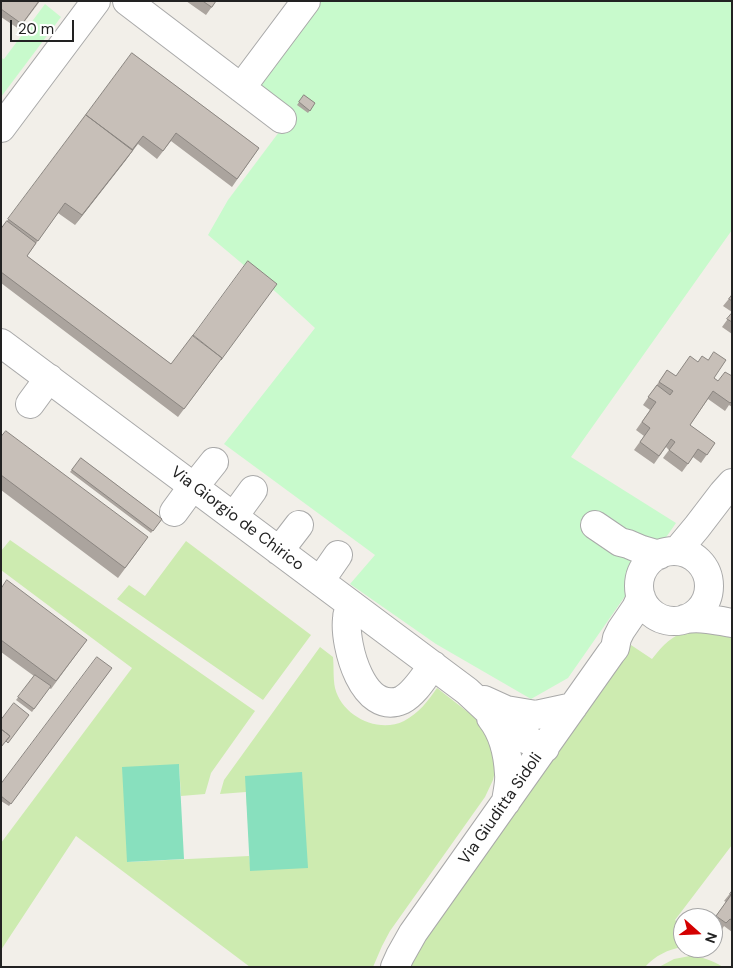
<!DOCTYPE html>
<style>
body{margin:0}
#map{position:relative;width:733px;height:968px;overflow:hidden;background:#f2efe9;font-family:"DM Sans",sans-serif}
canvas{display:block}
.frame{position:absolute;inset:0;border:2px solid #222;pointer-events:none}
.north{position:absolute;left:673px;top:908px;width:50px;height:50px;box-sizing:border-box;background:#fff;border:1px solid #a7a7a7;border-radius:50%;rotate:110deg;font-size:14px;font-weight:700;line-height:20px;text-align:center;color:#222}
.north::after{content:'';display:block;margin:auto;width:18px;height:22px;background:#d40000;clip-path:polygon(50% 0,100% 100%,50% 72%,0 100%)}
.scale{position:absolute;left:10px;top:20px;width:64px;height:22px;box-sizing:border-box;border:2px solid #222;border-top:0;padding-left:6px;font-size:15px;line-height:18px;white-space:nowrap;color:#222;-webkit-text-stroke:4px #fff;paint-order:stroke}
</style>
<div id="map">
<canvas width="733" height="968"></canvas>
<div class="frame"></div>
<div class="north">N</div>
<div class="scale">20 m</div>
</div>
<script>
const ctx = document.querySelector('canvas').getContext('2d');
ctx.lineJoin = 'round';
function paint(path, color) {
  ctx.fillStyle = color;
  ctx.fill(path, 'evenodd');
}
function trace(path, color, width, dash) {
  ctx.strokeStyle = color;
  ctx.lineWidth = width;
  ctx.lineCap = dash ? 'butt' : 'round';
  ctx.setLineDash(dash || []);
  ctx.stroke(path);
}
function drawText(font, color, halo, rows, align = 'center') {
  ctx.font = font + ' "DM Sans",sans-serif';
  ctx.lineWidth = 4;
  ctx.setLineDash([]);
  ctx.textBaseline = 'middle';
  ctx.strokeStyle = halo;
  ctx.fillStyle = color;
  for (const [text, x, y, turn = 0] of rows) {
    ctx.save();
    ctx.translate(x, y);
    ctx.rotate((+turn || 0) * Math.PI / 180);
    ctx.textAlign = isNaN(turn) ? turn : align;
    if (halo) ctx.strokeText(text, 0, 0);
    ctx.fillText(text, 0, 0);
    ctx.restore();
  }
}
paint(new Path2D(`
 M10 540 255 711 211 773 205 794 181 796 179 764 128 862 249 856 251 871 245 776 246 792 220 794 224 780 320 647 333 657C334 667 333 678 335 688 342 716 378 734 404 721 419 713 428 701 437 688L478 720 492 742 496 767 493 780 485 797 390 931 382 946 373 967H250L76 836 1 950V843L132 668 1 570V551Z
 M186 541 311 635 263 700 117 599 129 585 145 596Z
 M689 631 721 633 732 638V845L675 920 683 926V947C668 949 655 956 645 967H407L425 936 631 645 652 659C663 645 672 635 689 631Z
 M690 956C702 957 712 960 723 967H659L674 959Z`), '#cdebb0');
paint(new Path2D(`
 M319 1H732V230L571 457 676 523 568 678 531 699 436 644 350 584 375 555 224 444 315 328 277 293 208 235 228 200 294 112 257 84Z
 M45 4 61 17 1 97V58L4 59Z`), '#c8facc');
paint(new Path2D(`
 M179 764 184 859 127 862 122 767Z
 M302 772 308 868 250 871 245 776Z`), '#88e0be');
const minor = new Path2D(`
 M127 1 282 119
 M241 88 306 1
 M1 128 96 1
 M1 343 467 691 511 732 545 748
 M30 404 49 378
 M194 487 214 462
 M174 512 193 486
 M234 516 253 490
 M595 525 620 542 628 544 642 550 659 555
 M279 551 299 525
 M677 551 697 527 723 493 732 483
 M639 586a35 35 0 1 1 70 0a35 35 0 1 1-70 0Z
 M320 581 338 555
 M352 605C349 609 347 614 347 619 344 645 363 717 402 700 415 693 424 677 433 665
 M685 619C702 617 716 620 732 623
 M484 700 506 710 536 715 573 707
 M491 718C503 733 508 755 509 774 510 783 507 793 506 802
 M395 967 400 956 413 933 611 653 615 648 617 638 621 630 636 608 641 597`);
trace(minor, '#a9a9a9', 30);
trace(minor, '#fff', 28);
paint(new Path2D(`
 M1 1H40L19 29 1 17Z
 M186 1H216L206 15Z
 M132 53 259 148 232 187 171 141 157 159 138 144 75 225 58 213 27 256 171 364 217 365 178 417 1 283V229Z
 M304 95 315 103 308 113 297 105Z
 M732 295V312L723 306Z
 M732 313V334L722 327Z
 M667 370 676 376 714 378 718 381 732 376V407L729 405 725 411 708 399 690 425 715 443 701 463 693 457 682 472 663 458 669 450 666 447 654 464 634 450 644 436 636 430 650 410 643 405Z
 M1 437 141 547 118 578 1 490Z
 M81 458 162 519 151 533 70 472Z
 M1 589 87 640 51 689 49 688 32 712 16 700 34 676 1 652Z
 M112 668 9 806 1 801V784Z
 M732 891V932L724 926 721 931 713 925V920L726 902 724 901Z`), '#aba49e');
paint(new Path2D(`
 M143 136 126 160 75 225 82 215Z`), '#8b8681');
const building = new Path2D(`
 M1 1H39L22 24 1 9Z
 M203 1H216L212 7Z
 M132 53 259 148 237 179 176 133 163 151 143 136 132 150 86 115Z
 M304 95 315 103 310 111 299 102Z
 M86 115 133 150 82 215 65 203 38 241 8 219Z
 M7 221 36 243 27 256 171 364 193 335 222 358 184 409 1 272V229Z
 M248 261 277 284 221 360 222 358 193 336Z
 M732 295V301L729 299Z
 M732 313V322L727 319Z
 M714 352 726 360 714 378 718 381 725 372 732 376V401L730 403 713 391 690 425 715 443 707 455 698 449 688 464 669 450 675 442 671 439 659 456 640 442 650 428 642 422 656 402 648 397 657 385 670 395 673 391 659 382 667 370 676 376 690 356 698 362 702 356 708 360Z
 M6 431 148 537 125 568 1 475V437Z
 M81 458 162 519 153 531 72 470Z
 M7 580 87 640 56 681 1 640V589Z
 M97 657 112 668 11 804 1 796V784Z
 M35 675 51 686 34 709 18 697Z
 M14 703 29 715 8 743 6 741 10 736 1 729V720Z
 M1 729 10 736 1 747Z
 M732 891V920L730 919 726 923 716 916 731 895 730 894Z`);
paint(building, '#c7bfb8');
trace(building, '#8b8681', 1);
drawText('16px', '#222', '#fff', [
 ["Via Giorgio de Chirico",237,519,37],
 ["Via Giuditta Sidoli",501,809,-55]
]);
</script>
